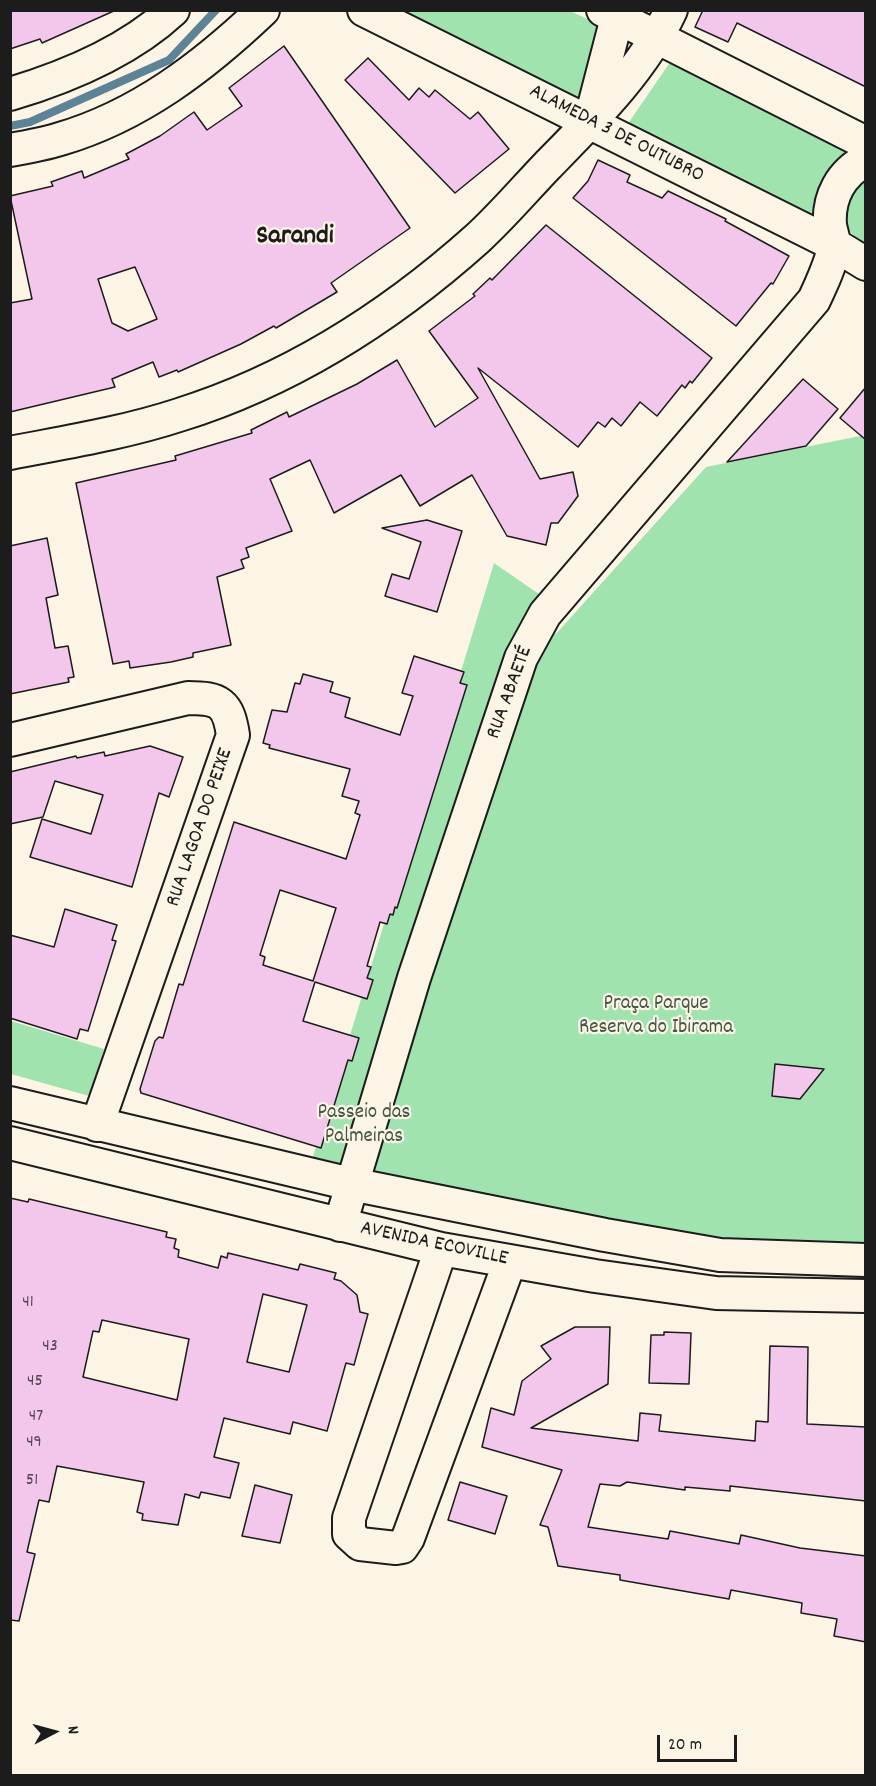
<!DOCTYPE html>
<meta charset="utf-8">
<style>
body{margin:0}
#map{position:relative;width:876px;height:1786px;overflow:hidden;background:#fcf5e5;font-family:Dekko,sans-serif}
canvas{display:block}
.frame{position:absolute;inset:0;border:12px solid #1c1c1c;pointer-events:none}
.north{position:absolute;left:24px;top:1702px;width:60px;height:60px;-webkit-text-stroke:4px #fcf5e5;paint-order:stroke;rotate:84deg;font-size:16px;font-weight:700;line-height:24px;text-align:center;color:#1c1c1c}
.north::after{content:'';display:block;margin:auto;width:21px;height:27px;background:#1c1c1c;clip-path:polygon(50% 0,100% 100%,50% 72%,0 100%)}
.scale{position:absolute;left:657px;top:1735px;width:80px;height:27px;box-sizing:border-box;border:3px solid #1c1c1c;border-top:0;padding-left:8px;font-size:18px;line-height:21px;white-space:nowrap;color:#1c1c1c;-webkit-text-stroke:4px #fcf5e5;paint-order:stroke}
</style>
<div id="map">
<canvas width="876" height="1786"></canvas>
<div class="frame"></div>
<div class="north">N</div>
<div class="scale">20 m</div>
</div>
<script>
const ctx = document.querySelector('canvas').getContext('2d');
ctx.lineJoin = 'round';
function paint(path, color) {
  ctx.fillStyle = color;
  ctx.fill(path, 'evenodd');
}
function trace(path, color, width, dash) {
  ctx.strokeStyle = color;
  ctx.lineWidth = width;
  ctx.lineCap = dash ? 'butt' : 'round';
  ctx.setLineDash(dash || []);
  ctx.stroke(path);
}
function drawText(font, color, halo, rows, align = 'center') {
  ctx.font = font + ' Dekko,sans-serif';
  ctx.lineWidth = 4.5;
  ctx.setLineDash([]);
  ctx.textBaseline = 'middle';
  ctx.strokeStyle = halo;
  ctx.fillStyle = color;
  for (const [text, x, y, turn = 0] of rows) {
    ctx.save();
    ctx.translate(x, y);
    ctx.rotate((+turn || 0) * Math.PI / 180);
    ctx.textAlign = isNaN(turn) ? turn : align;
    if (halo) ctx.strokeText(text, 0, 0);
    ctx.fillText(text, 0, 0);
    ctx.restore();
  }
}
paint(new Path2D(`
 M389 11H570L607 28 577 99Z
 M673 58 855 148 820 226 627 125Z
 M865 173V246L848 230 844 217 847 191Z
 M865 435V1244H722L312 1160 494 563 562 610 555 635 706 467Z
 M11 1021 104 1049 89 1096 11 1074Z`), '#a1e3ae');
trace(new Path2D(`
 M10 126 30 122 169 60 216 10`), '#5c8396', 8);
const building = new Path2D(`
 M10 10H116L42 43 40 39 10 49Z
 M703 10H866V87L737 23 728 42 695 27Z
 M284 46 410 228 331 283 337 292 276 328 274 326 241 344 178 372 177 370 159 377 153 362 112 379 115 387 10 412V303L32 299 10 196 53 186 51 182 82 171 84 178 129 159 126 154 160 136 194 112 207 130 242 106 229 88ZM135 267 157 319 128 331 112 323 98 279Z
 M368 58 409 100 419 88 429 97 435 90 470 119 478 112 509 149 455 193 345 80Z
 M598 160 630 175 627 182 662 198 668 191 726 219 725 221 789 256 773 284 771 283 736 326 573 198 588 181Z
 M546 225 712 358 692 383 690 381 685 388 682 385 657 416 640 402 621 426 612 418 605 427 598 422 578 447 478 368 540 479 573 472 578 496 558 523H551L546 545 507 536 472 475 420 506 401 475 334 513 310 460 270 479 292 531 246 548 249 557 241 560 244 568 217 577 231 645 193 653V657L171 662 130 668 129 661 113 664 76 483 176 460 175 456 252 433 251 430 287 412 289 417 357 384 397 360 435 427 478 398 429 331 475 296 473 294 490 278 492 280Z
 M803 379 838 409 806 446 727 462Z
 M866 387V440L840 418Z
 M427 520 462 531 437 612 385 596 392 574 409 579 421 542 382 528Z
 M47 538 58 595 46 598 55 648 68 646 74 677 68 678 69 682 10 694V546Z
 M414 656 464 672 460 683 467 685 397 908 395 907 393 915 390 914 387 924 380 922 367 966 371 967 367 978 373 980 367 999 315 982 303 1021 359 1038 352 1061 348 1060 321 1148 141 1093 140 1089 155 1041 159 1037 163 1038 179 984 183 985 234 822 346 859 360 815 355 813 359 801 342 796 350 769 269 748 270 745 263 743 272 710 287 712 295 683 300 684 303 674 333 682 330 692 350 698 345 717 400 735 413 696 402 693ZM280 890 336 908 313 981 263 965 265 957 260 955Z
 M150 746 183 757 169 797 159 793 132 887 30 857 42 819 91 834 103 795 55 781 43 817 10 824V772L76 756 77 758 104 752 105 756Z
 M65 909 117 925 112 940 116 941 88 1031 80 1029 77 1039 10 1018V935L54 947Z
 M775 1064 824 1069 800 1099 772 1096Z
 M10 1198 28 1202 29 1199 167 1232 166 1237 176 1239 174 1248 179 1250 178 1257 218 1268 221 1256 227 1258 228 1253 298 1270 300 1264 336 1273 334 1279 341 1281 357 1295 360 1312 368 1314 354 1365 346 1363 327 1431 293 1422 290 1434 224 1418 214 1457 239 1463 230 1498 201 1492 199 1498 185 1494 178 1525 142 1520 143 1514 137 1512 144 1482 57 1466 49 1502 39 1500 27 1552 35 1554 19 1621 10 1620ZM263 1294 307 1305 289 1372 247 1362ZM102 1320 189 1339 177 1400 83 1377 93 1331 99 1332Z
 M575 1327H610L608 1384 531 1428 638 1441 640 1413 661 1415 659 1431 755 1441 756 1421 768 1422 770 1346 808 1347 807 1424 866 1427V1501L730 1486V1491L685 1487V1490L627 1482 620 1486 600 1484 588 1527 668 1539 670 1531 739 1544 741 1535 800 1548 866 1556V1642L834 1636 837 1619 801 1613 802 1603 731 1590 729 1599 620 1580V1575L558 1566 548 1527 540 1525 562 1470 482 1447 491 1408 514 1415 522 1381 551 1359 541 1346Z
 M664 1332 691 1333 689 1384 649 1383 651 1335H664Z
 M460 1482 507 1496 495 1534 448 1520Z
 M255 1485 292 1495 280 1543 242 1536Z`);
paint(building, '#f3c7ec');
trace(building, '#1c1c1c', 1.5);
const minor = new Path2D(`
 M364 10 835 245 866 264
 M603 10 866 143
 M10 94C67 77 129 51 173 10
 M592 114 619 10
 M10 150C27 147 44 144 60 139 139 116 204 66 263 10
 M10 453C67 442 124 433 179 415 291 380 391 316 478 238 502 216 524 190 547 166 593 119 643 70 671 10
 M10 740 188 698C220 698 228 703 233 735L97 1125
 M10 1103 351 1184 605 1235 720 1255 866 1260
 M10 1143 441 1249 595 1276 716 1293 866 1296
 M340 1225 414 978 521 658 545 614 814 300C822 283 830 266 834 248 835 241 831 232 830 225 828 197 841 173 866 160
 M441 1249 349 1518V1534L360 1544 396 1548 402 1547 408 1538 510 1261`);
trace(minor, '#1c1c1c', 36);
trace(minor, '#fcf5e5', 32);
drawText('18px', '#524750', null, [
 ["41",28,1304],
 ["43",50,1348],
 ["45",35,1383],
 ["47",36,1418],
 ["49",34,1444],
 ["51",32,1482]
]);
drawText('21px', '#1c1c1c', '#fcf5e5', [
 ["ALAMEDA 3 DE OUTUBRO",616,135,27],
 ["RUA ABAETÉ",511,693,-70],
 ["RUA LAGOA DO PEIXE",201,828,-71],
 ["AVENIDA ECOVILLE",434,1245,12]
]);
drawText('21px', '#445848', '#fcf5e5', [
 ["Praça Parque",656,1005],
 ["Reserva do Ibirama",656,1029],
 ["Passeio das",364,1114],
 ["Palmeiras",364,1138]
]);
drawText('bold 27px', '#1c1c1c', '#fcf5e5', [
 ["Sarandi",295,238]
]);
</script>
